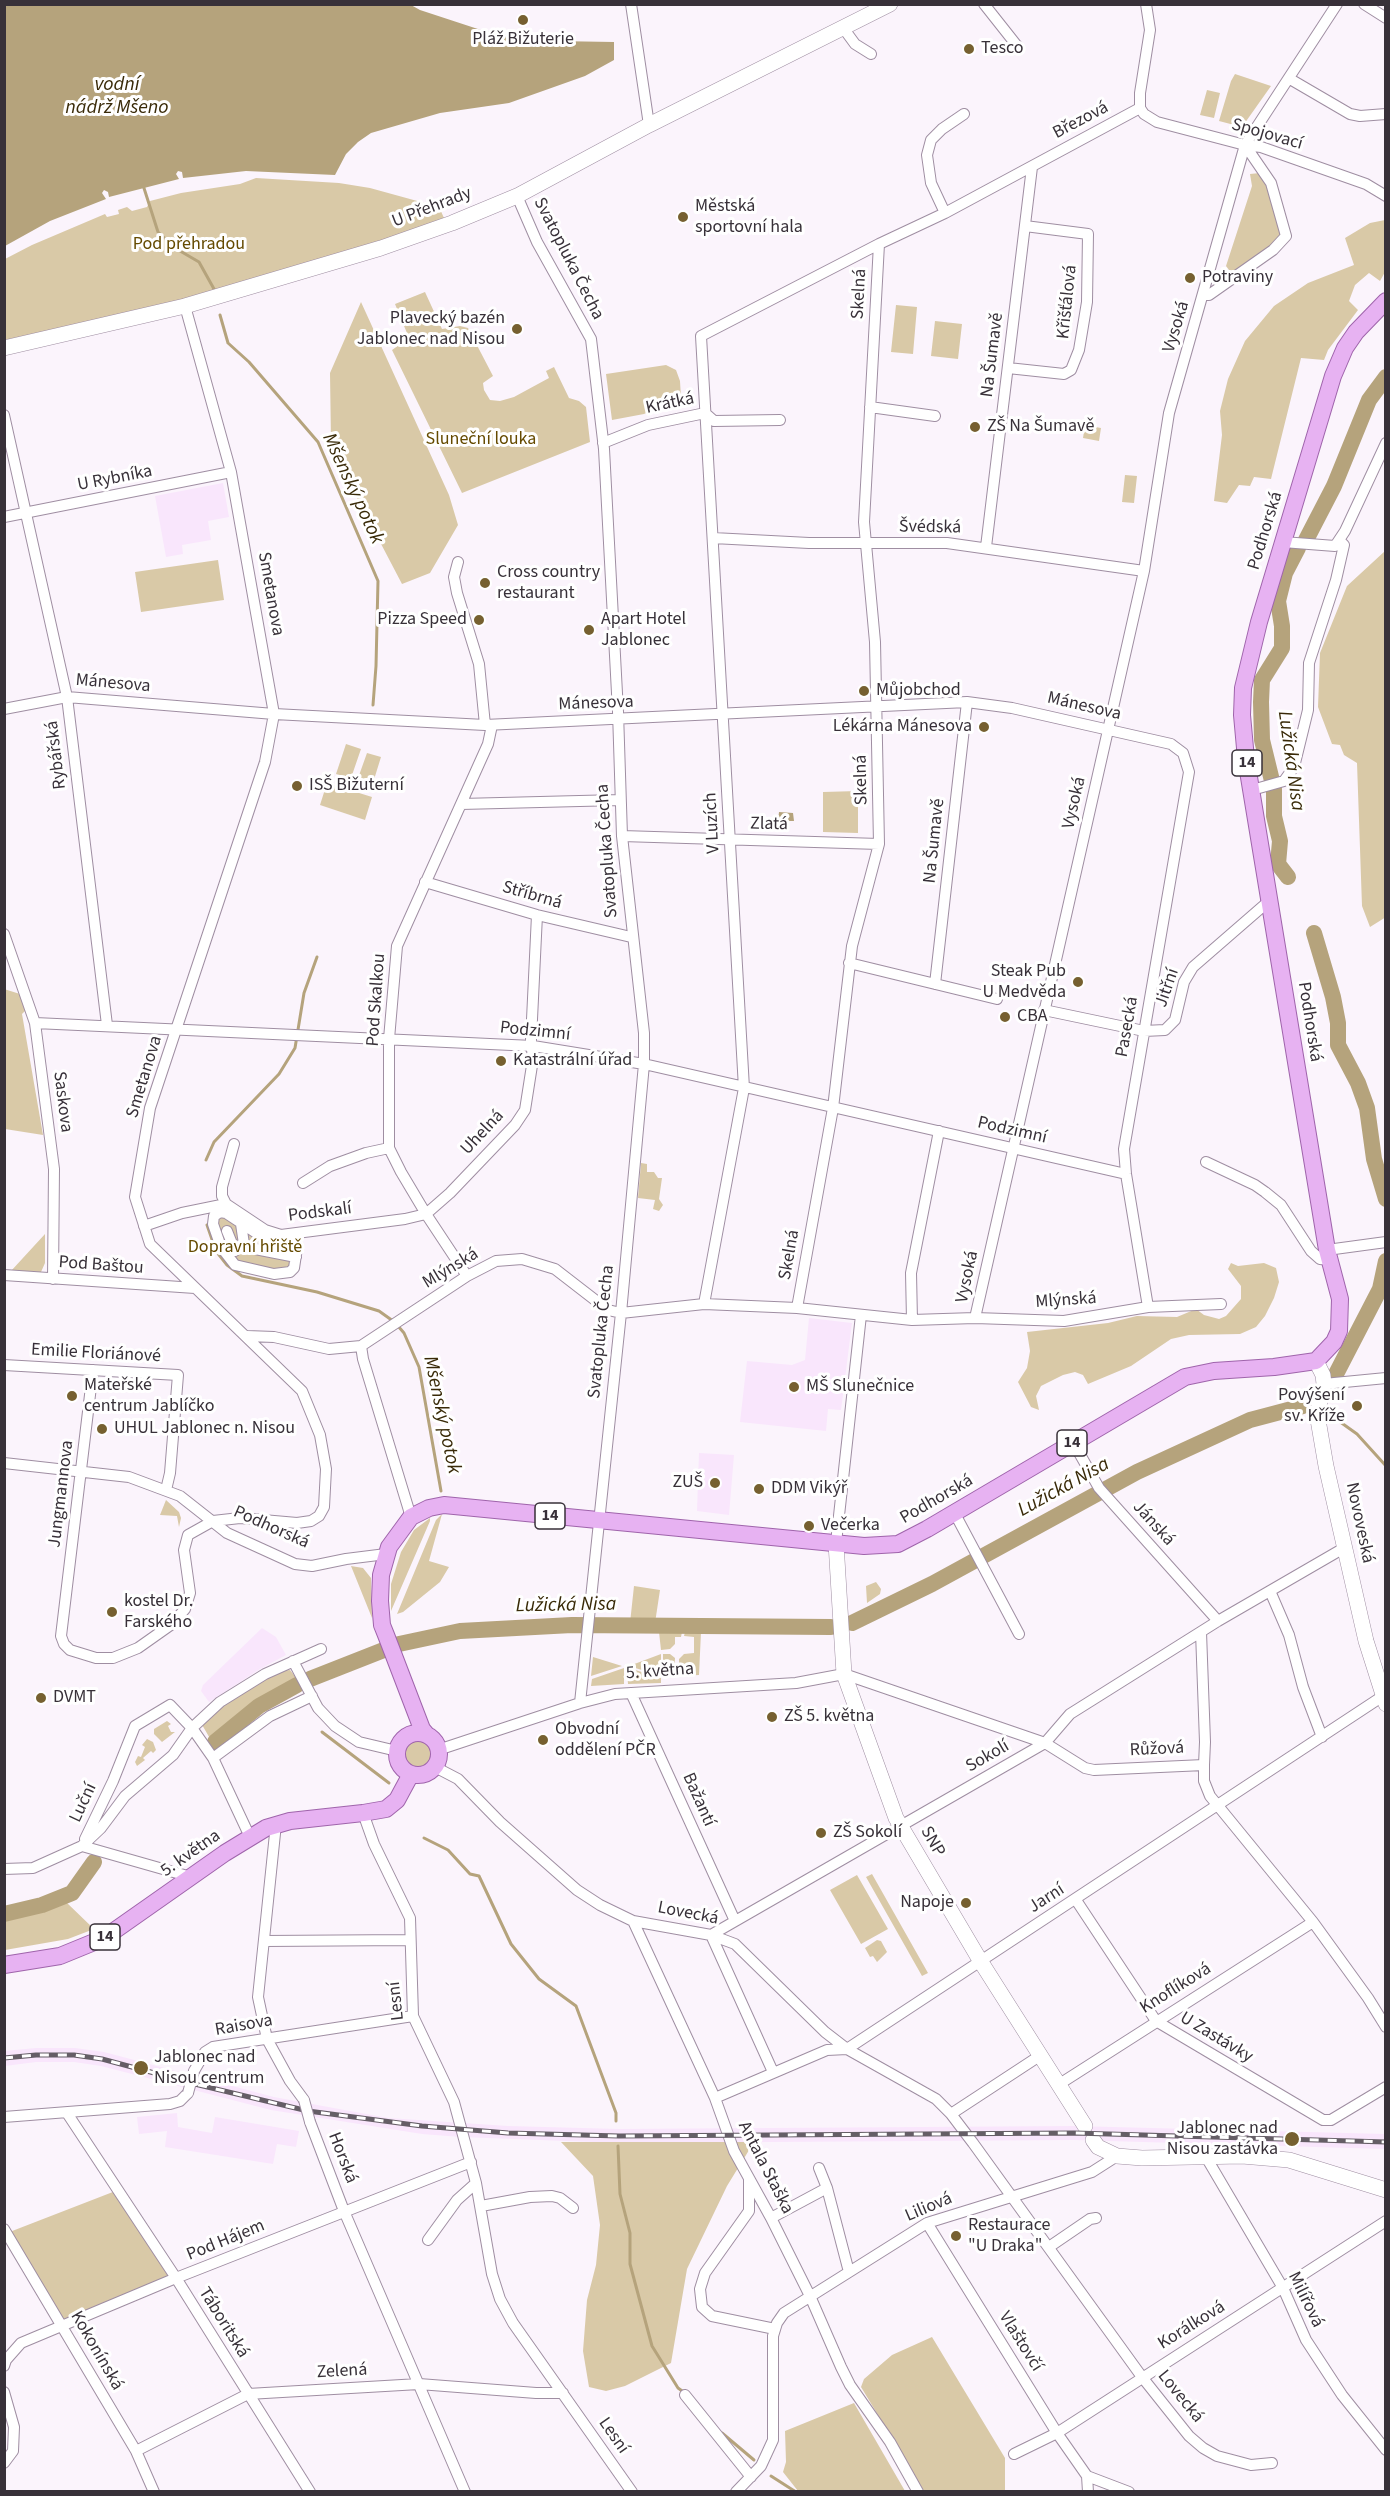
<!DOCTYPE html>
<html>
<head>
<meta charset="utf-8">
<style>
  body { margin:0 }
  #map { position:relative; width:1390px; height:2496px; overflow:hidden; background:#fbf4fc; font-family:"Source Sans 3",sans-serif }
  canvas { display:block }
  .frame { position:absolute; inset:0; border:6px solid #383139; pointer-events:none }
</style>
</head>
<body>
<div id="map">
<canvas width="1390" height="2496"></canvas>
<div class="frame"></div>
</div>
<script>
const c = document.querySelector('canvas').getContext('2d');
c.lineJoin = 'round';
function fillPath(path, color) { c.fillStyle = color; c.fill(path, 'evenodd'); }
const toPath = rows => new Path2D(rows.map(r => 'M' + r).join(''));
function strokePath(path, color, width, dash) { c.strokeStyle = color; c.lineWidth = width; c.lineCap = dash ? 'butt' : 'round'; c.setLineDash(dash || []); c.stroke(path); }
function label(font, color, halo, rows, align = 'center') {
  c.font = font + ' "Source Sans 3",sans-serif'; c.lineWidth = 6; c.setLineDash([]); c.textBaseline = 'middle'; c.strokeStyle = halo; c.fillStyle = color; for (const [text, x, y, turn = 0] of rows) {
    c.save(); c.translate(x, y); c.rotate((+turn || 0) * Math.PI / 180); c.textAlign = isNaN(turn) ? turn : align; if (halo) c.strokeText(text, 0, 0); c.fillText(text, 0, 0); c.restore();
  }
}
fillPath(toPath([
  [223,483,229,517,208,521,211,540,182,545,183,554,166,557,155,496],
  [809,1318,852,1323,841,1410,828,1409,826,1431,740,1422,747,1361,792,1365,805,1360],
  [699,1453,734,1455,729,1515,697,1511],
  [262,1628,276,1637,286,1655,260,1669,209,1702,201,1691,203,1685],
  [36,2048,75,2048,104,2052,274,2097,388,2118,508,2126,619,2129,1074,2126,1385,2134,1385,2149,1074,2140,619,2143,461,2137,422,2134,271,2110,101,2066,74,2062,36,2062,5,2066,4,2051],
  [177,2113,178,2127,212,2133,215,2117,299,2131,296,2147,277,2144,273,2164,165,2147,167,2131,139,2134,137,2117]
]), '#f9e6fc');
fillPath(toPath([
  [1235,74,1271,86,1242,127,1219,121,1231,81],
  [1207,90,1220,93,1214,118,1200,115],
  [1260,173,1266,184,1281,234,1271,246,1232,274,1226,266,1252,186,1250,174],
  [256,178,339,183,370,188,439,207,444,218,388,239,169,304,5,340,5,259,32,245,105,214,107,217,119,214,118,210,127,207,132,211,147,207,150,201,181,193,240,184],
  [1385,220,1385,272,1380,281,1369,273,1355,285,1349,301,1358,310,1328,350,1324,360,1301,358,1271,479,1254,477,1250,486,1239,485,1227,503,1214,501,1222,435,1220,411,1228,379,1245,341,1274,306,1308,283,1354,265,1345,238,1370,223],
  [425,292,442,329,460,326,468,328,493,376,483,383,484,390,490,400,500,401,514,397,549,378,546,371,554,367,569,398,579,401,586,407,590,442,462,493,392,350,409,338,395,304],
  [361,302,449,495,458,525,430,573,402,584,357,498,331,442,330,373],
  [896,305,917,307,913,354,891,352],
  [935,321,962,324,958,359,931,356],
  [666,365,676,370,680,381,681,398,644,414,612,420,606,374],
  [1085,425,1101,428,1099,441,1083,438],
  [1125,475,1137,476,1134,503,1122,502],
  [1385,551,1386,917,1370,927,1362,906,1357,763,1344,755,1340,745,1332,744,1318,707,1320,653,1347,586],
  [218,560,224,600,141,612,135,572],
  [346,744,361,749,351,778,336,774],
  [367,753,381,757,372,786,357,781],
  [327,783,372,797,365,820,320,805],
  [858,791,858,833,823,832,823,792],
  [4,989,20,994,26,1010,22,1014,43,1135,5,1129],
  [641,1163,647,1164,647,1172,654,1172,658,1178,662,1178,659,1199,663,1205,659,1211,653,1209,655,1200,638,1198],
  [222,1208,255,1229,300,1237,300,1250,295,1272,249,1273,218,1247,208,1217],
  [45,1234,45,1263,41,1272,11,1271],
  [1231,1263,1238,1266,1264,1263,1276,1268,1279,1282,1274,1298,1265,1316,1256,1327,1240,1334,1189,1335,1171,1339,1131,1366,1088,1384,1083,1375,1075,1372,1063,1375,1041,1386,1036,1396,1039,1410,1031,1407,1018,1382,1027,1368,1030,1351,1027,1332,1108,1323,1137,1316,1177,1317,1196,1309,1204,1315,1219,1319,1226,1316,1241,1299,1241,1286,1228,1269],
  [166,1500,179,1512,181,1518,179,1527,177,1516,160,1515],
  [442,1514,429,1561,449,1567,440,1582,403,1612,397,1614,436,1520],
  [430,1518,430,1521,391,1611,391,1584,401,1552,414,1530],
  [351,1566,363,1568,371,1578,372,1618],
  [876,1582,881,1589,880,1594,867,1603,866,1586],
  [634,1586,660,1590,655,1623,630,1623],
  [659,1632,682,1632,681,1637,675,1637,675,1644,670,1649,661,1650],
  [685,1632,701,1632,699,1675,679,1676,679,1659,684,1654,694,1653,694,1637,684,1636],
  [661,1654,661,1676,629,1666],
  [663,1654,670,1654,675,1658,674,1676,663,1676],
  [593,1657,622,1666,591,1676],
  [624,1668,624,1684,591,1686,592,1679],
  [629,1668,661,1678,661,1683,628,1684,627,1669],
  [290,1670,298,1680,260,1702,212,1742,201,1723,243,1692,280,1671],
  [167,1721,171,1724,168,1726,171,1732,175,1732,162,1742,154,1734,154,1729],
  '402 1754a15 15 0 1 1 30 0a15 15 0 1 1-30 0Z',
  [147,1739,153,1742,156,1750,153,1753,151,1751,143,1758,145,1760,137,1766,135,1762,138,1756,141,1757,145,1747,142,1745],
  [872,1874,928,1973,922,1976,866,1877],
  [857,1875,888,1929,861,1944,830,1890],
  [66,1902,94,1929,68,1939,5,1950,5,1920],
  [877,1940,881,1941,887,1952,877,1962,873,1956,870,1957,865,1948],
  [561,2142,754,2142,727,2186,687,2269,671,2363,625,2386,606,2391,589,2387,583,2351,587,2300,596,2265,600,2225,593,2176],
  [118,2190,176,2278,63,2326,7,2233],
  [932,2337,1005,2458,1005,2491,924,2491,861,2387,864,2379,892,2355],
  [854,2403,905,2491,798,2491,783,2472,786,2462,785,2431]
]), '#d9c9a7');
fillPath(toPath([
  [5,4,411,5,420,10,484,31,554,41,614,42,614,60,585,76,509,103,440,113,371,133,358,142,346,154,335,175,246,171,183,178,182,172,178,171,176,174,179,179,109,197,108,192,104,190,102,193,106,199,50,221,5,246],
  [779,812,793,813,794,821,778,821]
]), '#b5a37c');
strokePath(toPath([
  [143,185,158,232,175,248,199,262,214,289],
  [220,315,228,343,249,362,318,442,378,581,376,666,373,705],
  [206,1160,214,1142,279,1074,295,1048,304,993,317,957],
  [207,1225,216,1251,227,1265,242,1276,317,1292,379,1311,393,1321],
  [398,1326,404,1333,419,1367,441,1491],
  [1329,1414,1357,1434,1386,1466],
  [322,1732,389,1783],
  [424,1838,448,1850,470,1874,479,1876,511,1944,539,1979,576,2006,616,2113,616,2121],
  [618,2146,620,2194,630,2233,630,2264,652,2346,678,2388,685,2393],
  [722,2433,754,2460],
  [771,2476,796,2492]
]), '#b5a37c', 3);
strokePath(toPath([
  [1306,540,1334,486,1369,400,1386,377],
  [1288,877,1278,864,1280,841,1274,816,1274,789,1262,740,1261,702,1262,680,1282,648,1282,626,1278,601,1285,573,1298,548],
  [1314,933,1333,997,1338,1023,1338,1045,1358,1083,1367,1108,1374,1159,1386,1199],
  [1336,1374,1380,1289,1386,1261],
  [852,1623,932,1584,1137,1472,1250,1420,1303,1406],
  [310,1679,399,1644,460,1631,572,1625,831,1627],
  [215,1742,259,1706,297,1685],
  [4,1914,42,1905,72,1893,94,1862]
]), '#b5a37c', 16);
const street = toPath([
  [631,4,649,125],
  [984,4,1018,47],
  [1364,4,1386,18],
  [844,29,855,44,871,54],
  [1290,79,1350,114,1360,116,1386,114],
  [1140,108,1144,114,1157,122,1245,145,1261,147,1366,184,1386,196],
  [1140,108,1140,93,1150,30,1146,4],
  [517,196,537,242,591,339,604,449,618,712,622,836,644,1033,644,1064,621,1313,580,1703],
  [945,213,931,183,927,155,931,140,942,129,964,114],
  [1204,295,1209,295,1273,250,1286,236,1271,183,1245,145],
  [1008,368,1064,374,1071,370,1079,350,1087,302,1088,234,1025,226],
  [870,407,935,416],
  [4,415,67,697,107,1025],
  [603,443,648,425,705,413,714,421,780,420],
  [4,517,231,472],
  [713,538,809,543,947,543,1144,571],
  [1283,542,1335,546,1345,531,1386,443],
  [986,547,1032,167],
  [458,562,454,577,457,593,479,664,485,725],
  [4,709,67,697,274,714,485,725,967,702,1012,708,1171,744,1183,753,1189,772,1124,1149,1126,1174,1148,1307],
  [1252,790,1284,781,1294,767,1308,710,1309,663,1336,580,1344,545,1339,540],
  [461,804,619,800],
  [622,836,879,844],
  [425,882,537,915,631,937],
  [4,934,35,1023,54,1169,53,1279],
  [849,963,997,999],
  [935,984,967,702],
  [1044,1010,1144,1031,1165,1030,1175,1020,1184,982,1193,967,1269,901],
  [35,1023,533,1046,644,1064,1126,1174],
  [1206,1162,1255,1185,1265,1192,1281,1205,1311,1251,1320,1259,1330,1260],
  [303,1183,330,1166,366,1153,389,1148],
  [226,1204,222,1196,222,1187,234,1144],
  [220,1212,226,1213,264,1238,278,1241,295,1242,297,1248,294,1268,290,1272,274,1274,235,1265,221,1247,213,1224,214,1216,220,1212],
  [241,1224,244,1244,250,1248,296,1257],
  [144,1226,182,1213,226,1204,265,1230,281,1235,405,1219,426,1214,450,1193,515,1125,525,1110,533,1059,531,1040,537,915],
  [227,1231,235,1251],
  [1327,1250,1386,1242],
  [4,1275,195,1288],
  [467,1276,426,1214,401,1172,389,1148,389,1039,397,946,488,744,492,725],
  [704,1304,744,1088,701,336,879,244,945,213,1140,108],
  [797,1308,833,1108,852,946,879,844,875,642,864,522,879,244],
  [975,1318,1144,571,1169,413,1245,145,1337,4],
  [912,1320,911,1273,939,1131],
  [247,1336,274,1337,329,1349,361,1346],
  [4,1365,178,1375,170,1473,166,1490],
  [93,1370,61,1636,64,1644,70,1650,96,1658,113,1658,138,1648,172,1624,185,1609,190,1593,184,1550,188,1535,213,1521,240,1518,297,1523,311,1521,319,1516,324,1507,326,1469,320,1435,302,1391,150,1244,135,1197,150,1108,265,762,274,714,231,472,185,306],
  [1324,1384,1386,1378],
  [1073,1442,1099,1488,1218,1621],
  [4,1463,129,1477,180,1496,227,1533,295,1564,312,1566,346,1559,386,1554],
  [954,1512,1019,1634],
  [411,1517,363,1359,361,1346,467,1276,496,1261,522,1259,555,1269,608,1310,621,1313,704,1304,797,1308,912,1320,975,1318,1064,1321,1148,1307,1221,1304],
  [836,1543,861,1315],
  [1270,1591,1289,1635,1303,1687,1322,1737],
  [1201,1632,1205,1742,1204,1765],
  [293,1661,318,1708,335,1726,359,1742,397,1751],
  [631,1693,735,1921],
  [438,1750,580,1703,615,1694,796,1683,844,1674,1045,1743,1085,1768,1094,1770,1204,1765,1204,1781,1210,1796,1313,1922,1368,1998,1386,2027],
  [213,1758,270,1716,312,1696],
  [435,1767,458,1779,500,1822,577,1890,600,1905,633,1921,711,1935,735,1944,825,2032,847,2049,936,2099,951,2114,973,2143,1142,2377,1189,2436,1203,2448,1217,2456,1251,2465,1272,2463],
  [363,1813,374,1844,410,1918,413,2016,454,2102,476,2183,492,2274,500,2299,513,2323,632,2492],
  [276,1824,258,1997,267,2039,290,2081,304,2100],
  [85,1839,113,1781,135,1726,170,1705,192,1728,213,1758,250,1837],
  [82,1846,191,1877],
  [4,1869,33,1868,82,1846,101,1828,125,1796,173,1755,192,1728,220,1702,265,1674,321,1649],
  [1076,1900,1156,2021,1323,2120,1331,2120,1386,2087],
  [633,1921,715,2098,734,2151,771,2218,810,2296,841,2367,850,2385,890,2442,918,2492],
  [711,1935,1045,1743,1070,1714,1218,1621,1344,1548],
  [711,1935,773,2072],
  [264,1941,410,1940],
  [194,2071,205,2052,213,2047,413,2016],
  [1058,2085,1313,1922],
  [715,2098,827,2050,847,2049,1383,1696],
  [67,2113,176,2278,310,2492],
  [951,2114,1041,2055],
  [4,2117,170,2104,180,2101,188,2093],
  [310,2122,344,2211,465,2492],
  [1206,2157,1283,2288,1306,2340,1342,2395,1386,2450],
  [819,2168,827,2188],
  [749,2178,749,2211,705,2273,700,2289,702,2307,712,2316,775,2329],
  [481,2206,530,2197,552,2196,560,2198,573,2208],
  [771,2218,827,2188,849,2272],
  [927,2223,1057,2433,1087,2476,1088,2492],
  [4,2229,136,2451,154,2492],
  [428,2240,457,2200,476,2183],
  [1049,2247,1090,2219,1096,2218],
  [4,2366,6,2360,21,2343,176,2278,471,2162],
  [4,2392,14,2427,13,2451,4,2463],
  [685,2395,751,2477],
  [136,2451,248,2394,419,2384,536,2393,563,2393],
  [1014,2454,1057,2433,1386,2221],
  [1087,2476,1129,2492],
  [736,2492,761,2466,773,2440,773,2336,777,2323,784,2313,927,2223,1092,2172,1117,2156]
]);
const secondary = toPath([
  [4,348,185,306,381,248,452,223,517,196,649,125,890,4],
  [1316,1361,1323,1375,1324,1384,1317,1414,1326,1466,1366,1641,1386,1704],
  [836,1543,844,1674,896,1818,981,1962,1085,2126],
  [1093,2140,1098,2147,1117,2156,1142,2158,1242,2156,1289,2160,1386,2190]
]);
const primary = toPath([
  '397 1754a21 21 0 1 1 42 0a21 21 0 1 1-42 0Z',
  [427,1735,422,1729,386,1635,382,1625,380,1601,381,1575,389,1547,411,1517,429,1508,444,1505,864,1546,898,1544,927,1529,1185,1377,1214,1371,1274,1367,1316,1361,1334,1342,1339,1331,1340,1299,1327,1250,1246,759,1242,715,1243,688,1259,622,1333,376,1345,348,1356,332,1386,301],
  [4,1965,60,1956,104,1938,225,1853,266,1828,290,1821,363,1813,386,1809,397,1800,411,1774]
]);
strokePath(street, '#9f8ea2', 12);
strokePath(secondary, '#9f8ea2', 16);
strokePath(primary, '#9f64ab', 18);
strokePath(street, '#fff', 10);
strokePath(secondary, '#fff', 15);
strokePath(primary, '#e7b2f2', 16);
const rail = toPath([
  [4,2058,36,2055,74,2055,102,2059,199,2085,308,2111,422,2126,508,2133,619,2136,1074,2133,1386,2142]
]);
strokePath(rail, '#655e66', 5);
strokePath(rail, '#fff', 3, [9]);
const streetBridge = toPath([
  [188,2093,194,2071],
  [304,2100,310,2122]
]);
strokePath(streetBridge, '#9f8ea2', 12, []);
strokePath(streetBridge, '#fff', 10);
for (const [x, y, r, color] of [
  [523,20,6,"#766030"],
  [969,49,6,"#766030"],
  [683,217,6,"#766030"],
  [1190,278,6,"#766030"],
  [517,329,6,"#766030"],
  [975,427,6,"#766030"],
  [485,583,6,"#766030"],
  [479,620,6,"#766030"],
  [589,630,6,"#766030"],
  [864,691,6,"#766030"],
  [984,727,6,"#766030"],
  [297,786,6,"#766030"],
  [1078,982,6,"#766030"],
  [1005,1017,6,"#766030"],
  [501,1061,6,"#766030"],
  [794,1387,6,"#766030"],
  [72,1396,6,"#766030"],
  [1357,1406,6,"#766030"],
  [102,1429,6,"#766030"],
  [715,1483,6,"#766030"],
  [759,1489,6,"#766030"],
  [809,1526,6,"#766030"],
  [112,1612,6,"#766030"],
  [41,1698,6,"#766030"],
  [772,1717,6,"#766030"],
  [543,1740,6,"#766030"],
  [821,1833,6,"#766030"],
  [966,1903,6,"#766030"],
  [141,2068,8,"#766030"],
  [1292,2139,8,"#766030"],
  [956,2236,6,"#766030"]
]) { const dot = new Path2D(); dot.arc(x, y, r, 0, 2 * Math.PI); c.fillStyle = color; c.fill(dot); strokePath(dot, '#fff', 2); }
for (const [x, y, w] of [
  [1247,763,30],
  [1072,1443,30],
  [550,1516,30],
  [105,1937,30]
]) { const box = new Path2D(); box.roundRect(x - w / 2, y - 13, w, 26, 4.5); c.fillStyle = '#fff'; c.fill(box); strokePath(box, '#383139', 1.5); }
label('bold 16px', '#383139', null, [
  ["14",1247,763],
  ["14",1072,1443],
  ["14",550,1516],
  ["14",105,1937]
]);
label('18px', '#383139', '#fff', [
  ["Pláž Bižuterie",523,40,"center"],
  ["Tesco",981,49],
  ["Městská",695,207],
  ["sportovní hala",695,228],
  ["Potraviny",1202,278],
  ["Plavecký bazén",505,319,"right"],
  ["Jablonec nad Nisou",505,340,"right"],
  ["ZŠ Na Šumavě",987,427],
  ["Cross country",497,573],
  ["restaurant",497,594],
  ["Pizza Speed",467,620,"right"],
  ["Apart Hotel",601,620],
  ["Jablonec",601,641],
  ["Můjobchod",876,691],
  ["Lékárna Mánesova",972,727,"right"],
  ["ISŠ Bižuterní",309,786],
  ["Steak Pub",1066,972,"right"],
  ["U Medvěda",1066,993,"right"],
  ["CBA",1017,1017],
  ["Katastrální úřad",513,1061],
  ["Mateřské",84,1386],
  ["centrum Jablíčko",84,1407],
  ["MŠ Slunečnice",806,1387],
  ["Povýšení",1345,1396,"right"],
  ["sv. Kříže",1345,1417,"right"],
  ["UHUL Jablonec n. Nisou",114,1429],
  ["ZUŠ",703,1483,"right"],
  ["DDM Vikýř",771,1489],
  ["Večerka",821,1526],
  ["kostel Dr.",124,1602],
  ["Farského",124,1623],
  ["DVMT",53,1698],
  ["ZŠ 5. května",784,1717],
  ["Obvodní",555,1730],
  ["oddělení PČR",555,1751],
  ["ZŠ Sokolí",833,1833],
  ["Napoje",954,1903,"right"],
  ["Jablonec nad",154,2058],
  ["Nisou centrum",154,2079],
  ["Jablonec nad",1278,2129,"right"],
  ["Nisou zastávka",1278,2150,"right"],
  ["Restaurace",968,2226],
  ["\"U Draka\"",968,2247]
], 'left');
label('18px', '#383139', '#fff', [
  ["Březová",1081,121,-28],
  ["Spojovací",1267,135,16],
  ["U Přehrady",432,208,-21],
  ["Svatopluka Čecha",568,259,63],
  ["Skelná",860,294,-87],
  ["Křišťálová",1068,302,-84],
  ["Vysoká",1177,327,-73],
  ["Na Šumavě",993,355,-83],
  ["Krátká",670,404,-12],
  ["U Rybníka",115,479,-11],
  ["Švédská",930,528,1],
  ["Podhorská",1266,531,-73],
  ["Smetanova",270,594,80],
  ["Mánesova",113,684,5],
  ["Mánesova",596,704,-2],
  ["Mánesova",1084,707,13],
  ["Rybářská",57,755,-97],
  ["Skelná",862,780,-91],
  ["Vysoká",1075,803,-77],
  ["V Luzích",713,823,-93],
  ["Zlatá",769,825,1],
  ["Na Šumavě",935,841,-84],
  ["Svatopluka Čecha",608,851,-94],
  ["Stříbrná",532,896,16],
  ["Jitřní",1168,988,-71],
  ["Pod Skalkou",377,1000,-86],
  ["Podhorská",1309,1022,81],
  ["Pasecká",1128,1027,-80],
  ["Podzimní",535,1032,6],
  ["Smetanova",145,1077,-73],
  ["Saskova",62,1102,83],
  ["Podzimní",1012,1131,13],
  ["Uhelná",483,1133,-47],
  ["Podskalí",320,1213,-7],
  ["Skelná",790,1255,-80],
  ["Pod Baštou",101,1266,4],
  ["Mlýnská",451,1269,-31],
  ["Vysoká",968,1277,-78],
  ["Mlýnská",1066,1301,-4],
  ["Svatopluka Čecha",602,1332,-84],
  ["Emilie Floriánové",96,1354,3],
  ["Jungmannova",62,1494,-83],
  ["Podhorská",937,1500,-30],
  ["Novoveská",1359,1523,78],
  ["Jánská",1153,1524,48],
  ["Podhorská",271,1528,24],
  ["5. května",660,1672,-4],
  ["Růžová",1157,1750,-3],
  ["Sokolí",988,1757,-30],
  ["Bažantí",698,1800,66],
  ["Luční",84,1803,-65],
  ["SNP",932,1842,60],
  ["5. května",191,1854,-35],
  ["Jarní",1047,1899,-33],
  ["Lovecká",688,1914,11],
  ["Knoflíková",1176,1989,-32],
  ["Lesní",397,2001,-96],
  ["Raisova",244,2026,-10],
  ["U Zastávky",1216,2038,31],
  ["Horská",342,2158,69],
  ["Antala Staška",765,2168,63],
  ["Liliová",929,2208,-23],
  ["Pod Hájem",226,2241,-22],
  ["Milířová",1305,2300,64],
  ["Táboritská",223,2323,58],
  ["Korálková",1192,2326,-32],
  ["Vlaštovčí",1020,2342,58],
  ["Kokonínská",96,2351,60],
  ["Zelená",342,2372,-3],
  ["Lovecká",1180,2397,51],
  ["Lesní",613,2436,55]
]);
label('18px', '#654a00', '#fff', [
  ["Pod přehradou",189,245],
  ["Sluneční louka",481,440],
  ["Dopravní hřiště",245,1248]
]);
label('italic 20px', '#392a08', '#fff', [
  ["vodní",117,86],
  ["nádrž Mšeno",117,109],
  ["Mšenský potok",352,489,65],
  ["Lužická Nisa",1290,761,82],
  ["Mšenský potok",441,1415,78],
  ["Lužická Nisa",1064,1488,-29],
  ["Lužická Nisa",566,1606,-1]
]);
</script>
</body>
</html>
